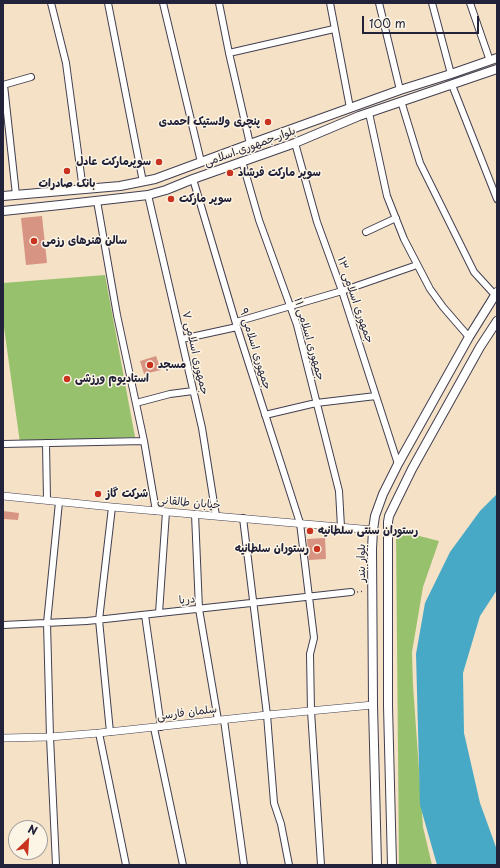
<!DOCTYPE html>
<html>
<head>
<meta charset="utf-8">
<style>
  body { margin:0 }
  #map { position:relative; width:500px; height:868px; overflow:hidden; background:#f5e1c6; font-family:"Playpen Sans",sans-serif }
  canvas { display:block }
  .frame { position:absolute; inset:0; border:4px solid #22223b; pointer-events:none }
  .north { position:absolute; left:8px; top:820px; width:40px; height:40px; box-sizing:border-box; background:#fcf5e5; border:1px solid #a5a1a1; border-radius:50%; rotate:25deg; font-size:11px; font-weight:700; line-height:16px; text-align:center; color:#22223b }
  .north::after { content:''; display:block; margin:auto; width:14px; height:18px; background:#c8321e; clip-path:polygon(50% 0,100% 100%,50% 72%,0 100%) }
  .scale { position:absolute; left:362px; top:16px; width:117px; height:18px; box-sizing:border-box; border:2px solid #22223b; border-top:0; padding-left:5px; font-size:12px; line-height:14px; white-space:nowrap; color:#22223b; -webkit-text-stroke:3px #fcf5e5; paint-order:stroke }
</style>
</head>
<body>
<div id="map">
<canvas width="500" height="868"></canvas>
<div class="frame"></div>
<div class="north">N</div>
<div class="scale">100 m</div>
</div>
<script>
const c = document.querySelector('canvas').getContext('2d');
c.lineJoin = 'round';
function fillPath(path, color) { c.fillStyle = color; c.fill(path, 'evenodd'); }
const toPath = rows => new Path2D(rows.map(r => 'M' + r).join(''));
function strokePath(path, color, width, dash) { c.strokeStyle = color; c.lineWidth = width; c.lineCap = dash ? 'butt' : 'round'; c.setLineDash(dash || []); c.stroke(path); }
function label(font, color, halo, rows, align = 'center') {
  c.font = font + ' "Playpen Sans","Playpen Sans Arabic",sans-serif'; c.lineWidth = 3; c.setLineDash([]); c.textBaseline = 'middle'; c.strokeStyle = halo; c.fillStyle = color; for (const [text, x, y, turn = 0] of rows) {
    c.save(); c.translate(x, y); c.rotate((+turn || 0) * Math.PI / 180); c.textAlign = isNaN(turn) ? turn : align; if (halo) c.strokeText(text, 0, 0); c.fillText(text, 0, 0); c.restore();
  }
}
fillPath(toPath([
  [105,275,135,437,20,443,3,320,3,283],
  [396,530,439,541,423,587,412,652,413,685,423,827,432,865,399,865]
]), '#98c16e');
fillPath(toPath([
  [497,494,497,590,480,616,463,673,464,733,480,803,497,850,497,865,437,865,420,805,416,654,425,603,450,552,480,511]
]), '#47a9c6');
fillPath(toPath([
  [42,216,47,263,26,265,21,218],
  [156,356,161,370,144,374,140,361],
  [3,511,19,513,18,520,3,519],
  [325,538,326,559,309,560,307,539]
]), '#d89483');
const minor = toPath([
  [51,3,66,63,83,190],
  [108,3,143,182],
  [163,3,201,162],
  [219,3,229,53,250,144],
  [330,3,350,108],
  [379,3,400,90],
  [432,3,451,74],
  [470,3,490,61],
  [229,53,334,29],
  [3,85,31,77],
  [4,85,16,195],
  [452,85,497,199],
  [401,101,420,163,474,272,495,295],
  [369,113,387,196,404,239,430,289,443,307,469,337],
  [295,143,317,222,342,291,398,464],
  [242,161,259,220,297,325,339,491,341,527],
  [193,179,237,327,300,523,314,638,310,654,311,711,321,865],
  [148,195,202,428,216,516],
  [97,201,117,315,144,441,156,511],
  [366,232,396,218],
  [236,322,342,291,417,265],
  [182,339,237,327],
  [136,403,170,394,193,391],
  [265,415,316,403,376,396],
  [46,443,47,500],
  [3,444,144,441],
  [195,514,199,609,218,720],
  [243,518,267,715,274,803,281,824,289,865],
  [159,613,166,512],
  [145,615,161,727],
  [3,625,87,621,351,592],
  [224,720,244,865],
  [154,728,183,865],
  [110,732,99,620,112,507],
  [99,733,126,865],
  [56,865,50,737,47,623,59,502]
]);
const tertiary = toPath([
  [3,496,112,507,373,530],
  [3,738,50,737,99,733,267,715,373,705]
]);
const secondary = toPath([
  [3,196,120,186,155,179,250,144,400,90,451,74,497,58],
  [3,211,60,205,148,195,166,190,193,179,295,143,359,116,497,69],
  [377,865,373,705,372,549,373,530,375,516,383,494,398,464,469,337,497,292],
  [392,865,388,706,388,522,389,516,412,469,480,347,497,321]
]);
strokePath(minor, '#423f50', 8);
strokePath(tertiary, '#423f50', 8);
strokePath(secondary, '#423f50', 10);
strokePath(toPath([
  [357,592,365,591]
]), '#423f50', 1.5, [1, 3]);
strokePath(minor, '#fff', 6);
strokePath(tertiary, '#fff', 7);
strokePath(secondary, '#fff', 8);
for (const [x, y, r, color] of [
  [268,122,4,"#c8321e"],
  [159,162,4,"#c8321e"],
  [67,171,4,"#c8321e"],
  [230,173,4,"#c8321e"],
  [171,199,4,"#c8321e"],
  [34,241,4,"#c8321e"],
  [150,365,4,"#c8321e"],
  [67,379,4,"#c8321e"],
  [98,494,4,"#c8321e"],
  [310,531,4,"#c8321e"],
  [317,549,4,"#c8321e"]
]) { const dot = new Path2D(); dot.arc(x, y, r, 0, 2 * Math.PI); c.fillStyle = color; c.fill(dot); strokePath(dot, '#fcf5e5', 1.5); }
label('bold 11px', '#22223b', '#fcf5e5', [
  ["پنچری ولاستیک احمدی",260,122,"right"],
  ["سوپرمارکت عادل",151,162,"right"],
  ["سوپر مارکت فرشاد",238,173],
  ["بانک صادرات",67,184,"center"],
  ["سوپر مارکت",179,199],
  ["سالن هنرهای رزمی",42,241],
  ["مسجد",158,365],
  ["استادیوم ورزشی",75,379],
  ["شرکت گاز",106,494],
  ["رستوران سنتی سلطانیه",318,531],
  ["رستوران سلطانیه",309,549,"right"]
], 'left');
label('11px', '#22223b', '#fcf5e5', [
  ["بلوار جمهوری اسلامی",250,147,-20],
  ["جمهوری اسلامی ۱۳",355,300,71],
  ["جمهوری اسلامی ۱۱",309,339,74],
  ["جمهوری اسلامی ۹",255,349,73],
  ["جمهوری اسلامی ۷",195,353,77],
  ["خیابان طالقانی",189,503,5],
  ["بلوار بندر",362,563,-90],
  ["دریا",187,600,-6],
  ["سلمان فارسی",187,713,-7]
]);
</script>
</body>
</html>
